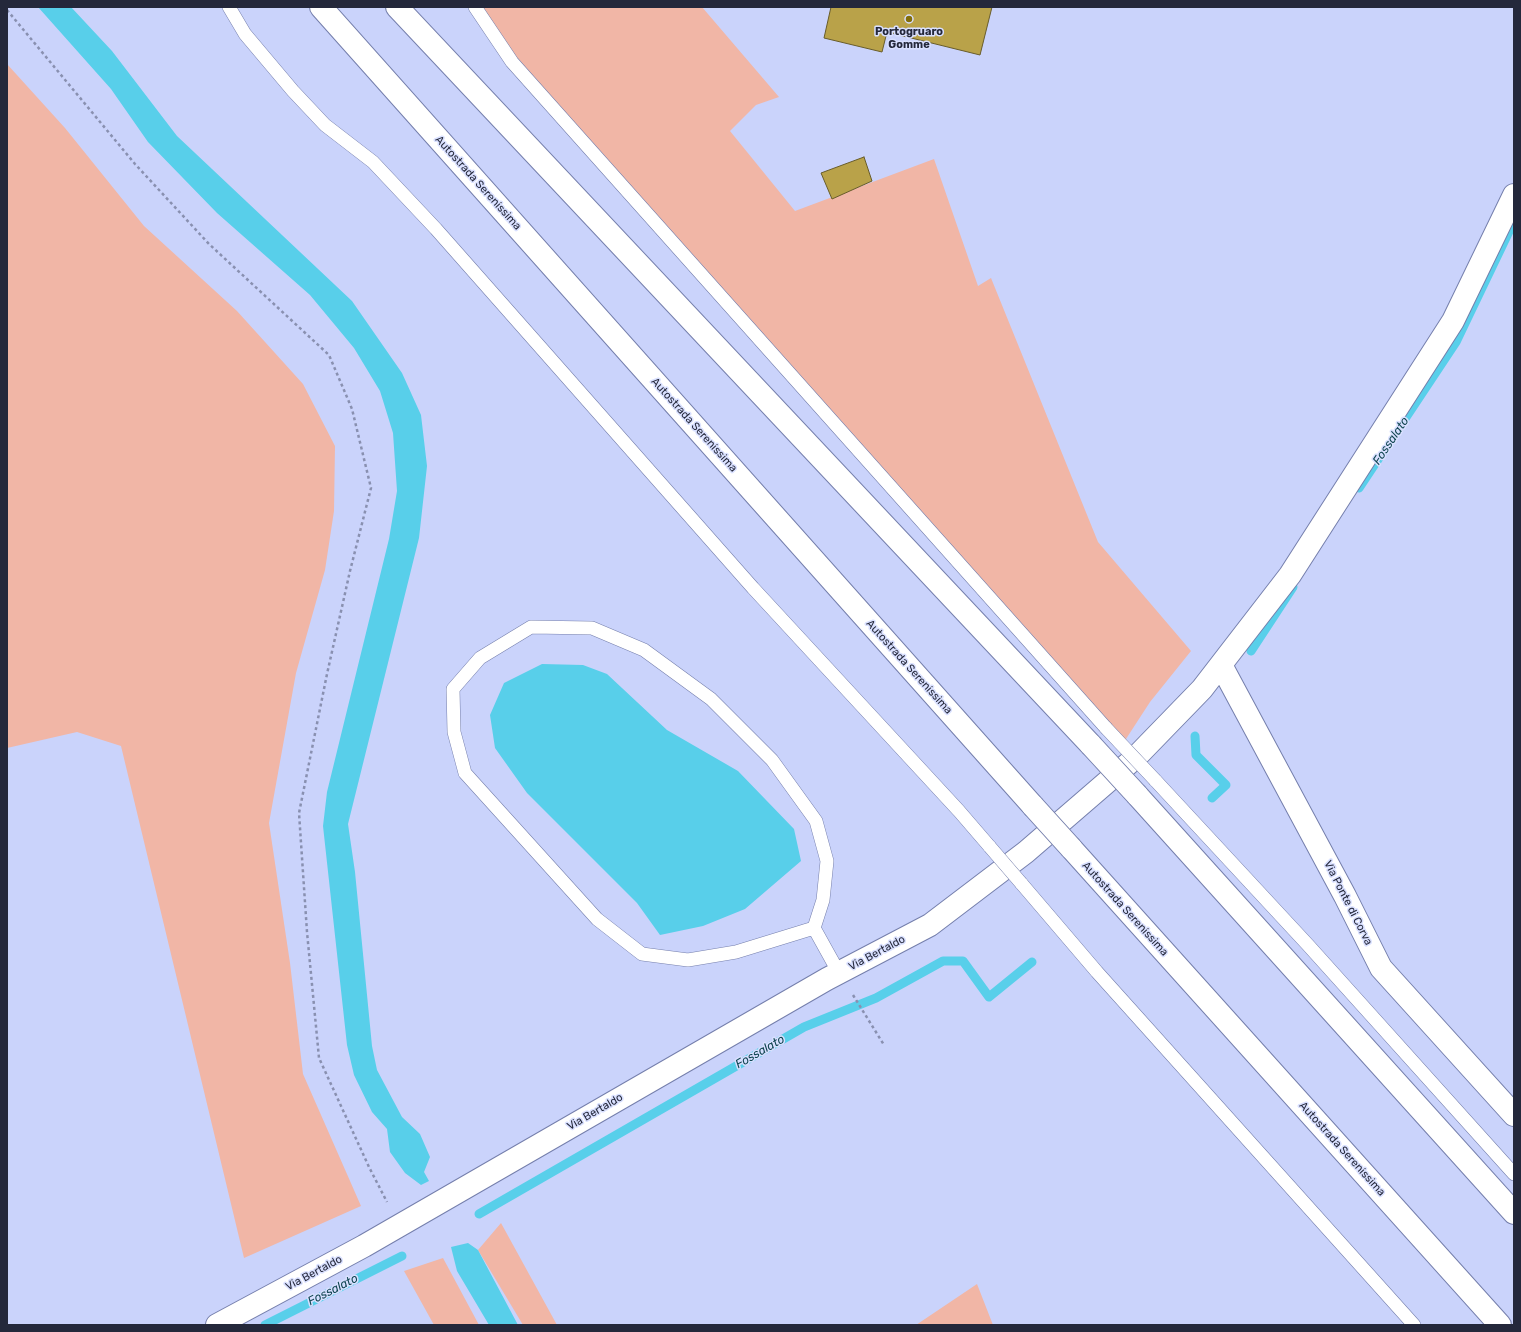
<!DOCTYPE html>
<html>
<head>
<meta charset="utf-8">
<style>
  body { margin:0 }
  #map { position:relative; width:1521px; height:1332px; overflow:hidden; background:#cad3fb; font-family:Rubik,sans-serif }
  canvas { display:block }
  .frame { position:absolute; inset:0; border:8px solid #24283b; pointer-events:none }
</style>
</head>
<body>
<div id="map">
<canvas width="1521" height="1332"></canvas>
<div class="frame"></div>
</div>
<script>
const c = document.querySelector('canvas').getContext('2d');
c.lineJoin = 'round';
function fillPath(path, color) { c.fillStyle = color; c.fill(path, 'evenodd'); }
const toPath = rows => new Path2D(rows.map(r => 'M' + r).join(''));
function strokePath(path, color, width, dash) { c.strokeStyle = color; c.lineWidth = width; c.lineCap = dash ? 'butt' : 'round'; c.setLineDash(dash || []); c.stroke(path); }
function label(font, color, halo, rows, align = 'center') {
  c.font = font + ' Rubik,sans-serif'; c.lineWidth = 3; c.setLineDash([]); c.textBaseline = 'middle'; c.strokeStyle = halo; c.fillStyle = color; for (const [text, x, y, turn = 0] of rows) {
    c.save(); c.translate(x, y); c.rotate((+turn || 0) * Math.PI / 180); c.textAlign = isNaN(turn) ? turn : align; if (halo) c.strokeText(text, 0, 0); c.fillText(text, 0, 0); c.restore();
  }
}
fillPath(toPath([
  [482,7,702,7,779,97,756,105,730,131,795,211,934,159,978,286,991,278,1098,542,1191,651,1150,702,1124,742,517,62],
  [7,64,65,128,144,226,237,311,303,384,335,446,334,511,325,570,296,673,269,823,290,963,303,1074,361,1206,244,1258,121,746,77,732,7,748],
  [501,1223,557,1325,523,1325,478,1250],
  [443,1258,479,1325,434,1325,404,1271],
  [977,1284,993,1325,915,1325,916,1325]
]), '#f1b6a6');
fillPath(toPath([
  [38,7,71,7,112,51,177,136,352,301,402,373,421,415,427,466,419,538,348,824,355,872,372,1046,377,1070,402,1117,420,1134,430,1157,424,1172,429,1181,421,1185,405,1173,390,1152,387,1129,372,1112,354,1075,347,1045,323,826,327,792,389,539,397,491,393,433,380,391,354,348,310,295,217,213,148,142,111,89],
  [542,664,583,665,607,674,667,730,738,771,794,829,801,861,745,909,703,926,660,935,637,903,527,793,495,748,490,715,504,683],
  [468,1243,478,1250,518,1325,489,1325,457,1271,451,1247]
]), '#58cfea');
strokePath(toPath([
  [1359,488,1456,342,1514,221],
  [1251,651,1293,587],
  [1195,736,1196,755,1226,785,1212,798],
  [479,1214,804,1027,876,998,943,961,963,961,989,997,1032,962],
  [265,1325,402,1256]
]), '#58cfea', 9);
const building = toPath([
  [831,7,992,7,980,55,887,32,882,52,824,38,831,7],
  [864,157,872,181,832,199,821,173,864,157]
]);
fillPath(building, '#b9a249');
strokePath(building, '#685c2a', 1);
const service = toPath([
  [229,7,245,34,293,91,325,125,373,162,436,229,753,588,959,811,990,847],
  [475,7,512,62,1106,728],
  [1155,780,1308,945,1514,1174],
  [1021,883,1097,972,1414,1325],
  [814,928,736,952,688,960,642,954,597,919,465,773,454,732,453,689,480,658,531,627,592,628,644,650,711,699,772,760,816,821,827,861,823,900,814,928,839,973]
]);
const minor = toPath([
  [1221,665,1345,896,1381,968,1514,1115],
  [217,1325,364,1246,827,979,930,925,1026,852,1136,757,1202,689,1290,575,1453,321,1514,195]
]);
const motorway = toPath([
  [321,7,1033,806],
  [397,7,1091,745],
  [1137,795,1514,1213],
  [1071,848,1500,1325]
]);
strokePath(service, '#757fac', 14);
strokePath(minor, '#757fac', 24);
strokePath(motorway, '#757fac', 24);
strokePath(toPath([
  [7,10,135,164,209,244,329,355,352,409,371,488,350,571,327,674,299,813,307,932,319,1058,369,1167,387,1202],
  [853,995,884,1045]
]), '#8990b0', 2.5, [3, 3]);
strokePath(service, '#fff', 13);
strokePath(minor, '#fff', 22);
strokePath(motorway, '#fff', 22);
const serviceBridge = toPath([
  [1106,728,1155,780],
  [990,847,1021,883]
]);
const motorwayBridge = toPath([
  [1091,745,1137,795],
  [1033,806,1071,848]
]);
strokePath(serviceBridge, '#757fac', 14, []);
strokePath(motorwayBridge, '#757fac', 24, []);
strokePath(serviceBridge, '#fff', 13);
strokePath(motorwayBridge, '#fff', 22);
for (const [x, y, r, color] of [
  [909,19,4,"#826d0a"]
]) { const dot = new Path2D(); dot.arc(x, y, r, 0, 2 * Math.PI); c.fillStyle = color; c.fill(dot); strokePath(dot, '#d9e0ff', 1.5); }
label('bold 11px', '#24283b', '#d9e0ff', [
  ["Portogruaro",909,32],
  ["Gomme",909,45]
]);
label('11px', '#24283b', '#d9e0ff', [
  ["Autostrada Serenissima",478,183,48],
  ["Autostrada Serenissima",694,425,48],
  ["Autostrada Serenissima",909,667,48],
  ["Via Ponte di Corva",1348,903,63],
  ["Autostrada Serenissima",1125,909,48],
  ["Via Bertaldo",877,953,-28],
  ["Via Bertaldo",595,1112,-30],
  ["Autostrada Serenissima",1342,1149,48],
  ["Via Bertaldo",314,1273,-28]
]);
label('italic 12px', '#0f4450', '#d9e0ff', [
  ["Fossalato",1391,441,-56],
  ["Fossalato",760,1052,-30],
  ["Fossalato",333,1290,-27]
]);
</script>
</body>
</html>
